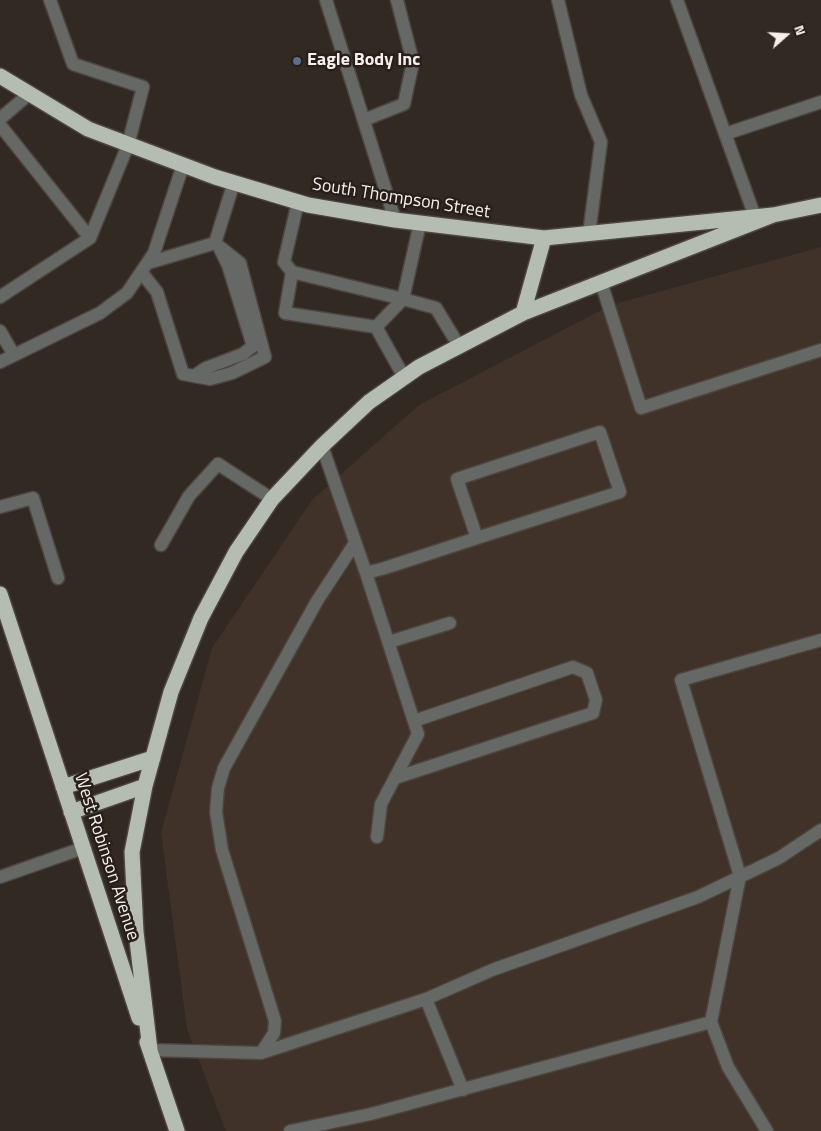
<!DOCTYPE html>
<html>
<head>
<meta charset="utf-8">
<style>
  body { margin:0 }
  #map { position:relative; width:821px; height:1131px; overflow:hidden; background:#322923; font-family:"Titillium Web",sans-serif }
  canvas { display:block }
  .north { position:absolute; left:761px; top:10px; width:50px; height:50px; -webkit-text-stroke:4px #281f1a; paint-order:stroke; rotate:71deg; font-size:14px; font-weight:700; line-height:20px; text-align:center; color:#f6f0ed }
  .north::after { content:''; display:block; margin:auto; width:18px; height:22px; background:#f6f0ed; clip-path:polygon(50% 0,100% 100%,50% 72%,0 100%) }
</style>
</head>
<body>
<div id="map">
<canvas width="821" height="1131"></canvas>
<div class="north">N</div>
</div>
<script>
const c = document.querySelector('canvas').getContext('2d');
c.lineJoin = 'round';
function fillPath(path, color) { c.fillStyle = color; c.fill(path, 'evenodd'); }
const toPath = rows => new Path2D(rows.map(r => 'M' + r).join(''));
function strokePath(path, color, width, dash) { c.strokeStyle = color; c.lineWidth = width; c.lineCap = dash ? 'butt' : 'round'; c.setLineDash(dash || []); c.stroke(path); }
function label(font, color, halo, rows, align = 'center') {
  c.font = font + ' "Titillium Web",sans-serif'; c.lineWidth = 5; c.setLineDash([]); c.textBaseline = 'middle'; c.strokeStyle = halo; c.fillStyle = color; for (const [text, x, y, turn = 0] of rows) {
    c.save(); c.translate(x, y); c.rotate((+turn || 0) * Math.PI / 180); c.textAlign = isNaN(turn) ? turn : align; if (halo) c.strokeText(text, 0, 0); c.fillText(text, 0, 0); c.restore();
  }
}
fillPath(toPath([
  [821,247,821,1131,226,1131,187,1029,161,833,212,648,312,500,419,405,611,305]
]), '#403129');
const lane = toPath([
  [50,0,73,64,143,87,128,145,90,238],
  [558,0,581,95,601,142,589,234],
  [677,0,755,217],
  [0,119,29,94],
  [364,120,404,104,413,62,397,0],
  [0,125,90,238,0,297],
  [725,134,821,102],
  [298,202,284,262,292,272,285,313,376,327],
  [420,223,403,299,436,308,459,346],
  [148,263,215,243,234,182],
  [292,272,403,299],
  [142,273,157,292,183,374,210,379,232,373,265,357,240,263,215,243],
  [601,282,641,408,821,350],
  [403,299,376,327,404,377],
  [0,331,14,355],
  [0,362,100,313,127,293,154,253,183,165],
  [194,376,206,368,243,354,253,346,228,265,220,249],
  [322,446,366,573,385,568,477,538,620,492,600,432,457,479,477,538],
  [0,507,33,498,58,578],
  [161,545,189,496,218,464,272,499],
  [366,573,418,734,381,804,377,837],
  [389,642,450,623],
  [395,778,593,713,596,700,587,673,573,667,414,721],
  [0,877,83,848],
  [426,999,463,1090],
  [711,1022,740,876,681,680,821,640],
  [150,1050,261,1053,274,1033,275,1021,222,850,216,812,218,788,224,768,317,601,355,543],
  [261,1053,426,999,492,970,698,897,779,858,821,830],
  [290,1131,371,1114,711,1022,728,1067,767,1131]
]);
const street = toPath([
  [326,0,395,220]
]);
const highway = toPath([
  [0,76,88,129,215,177,308,205,395,220,544,238,773,215,821,205],
  [523,313,544,238],
  [0,594,139,1018],
  [63,787,153,758],
  [71,812,145,786],
  [147,1042,177,1131],
  [150,1050,136,932,132,852,145,786,171,692,201,618,236,552,272,499,322,446,369,402,419,367,523,313,773,215]
]);
strokePath(lane, '#4d453f', 15);
strokePath(street, '#4d453f', 15);
strokePath(highway, '#4d453f', 18);
strokePath(lane, '#656864', 12);
strokePath(street, '#656864', 12);
strokePath(highway, '#b5bdb3', 15);
for (const [x, y, r, color] of [
  [297,61,5,"#5c6f8a"]
]) { const dot = new Path2D(); dot.arc(x, y, r, 0, 2 * Math.PI); c.fillStyle = color; c.fill(dot); strokePath(dot, '#281f1a', 2); }
label('bold 18px', '#f6f0ed', '#281f1a', [
  ["Eagle Body Inc",307,61]
], 'left');
label('18px', '#f6f0ed', '#281f1a', [
  ["South Thompson Street",401,199,9],
  ["West Robinson Avenue",106,857,72]
]);
</script>
</body>
</html>
